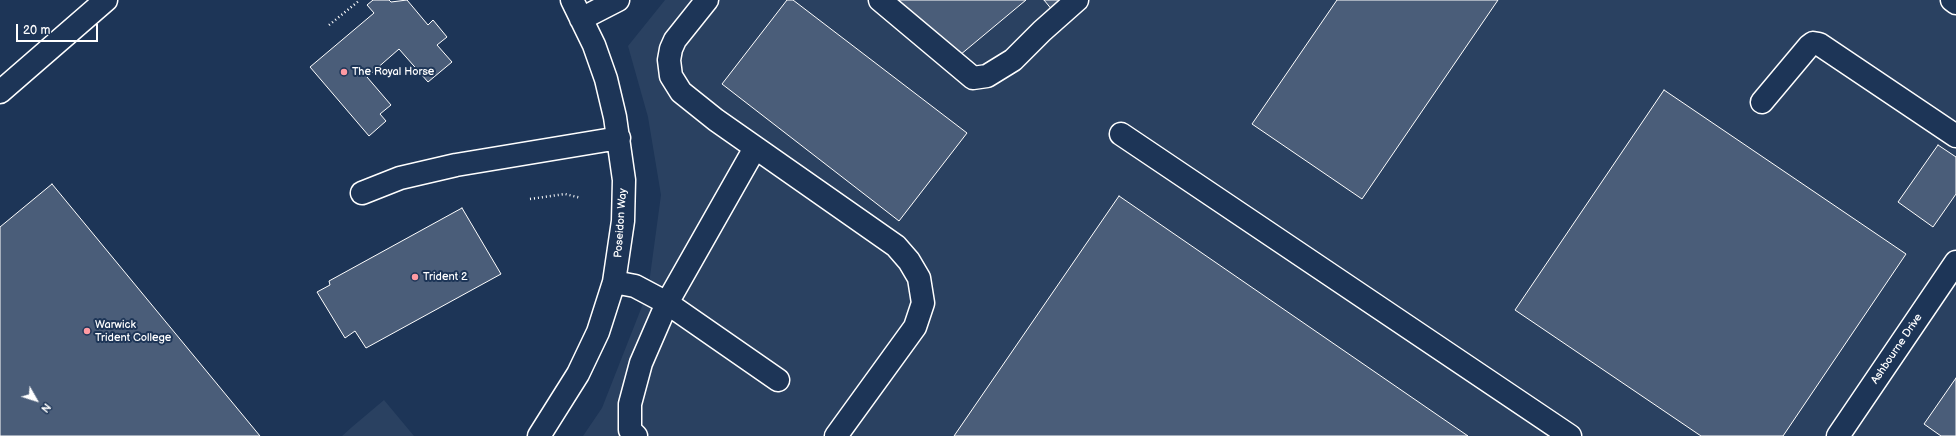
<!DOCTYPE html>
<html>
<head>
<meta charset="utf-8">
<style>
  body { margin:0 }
  #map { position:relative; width:1956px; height:436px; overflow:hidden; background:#1d3557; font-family:"Balsamiq Sans",sans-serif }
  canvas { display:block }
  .north { position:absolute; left:16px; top:380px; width:40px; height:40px; -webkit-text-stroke:3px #1d3557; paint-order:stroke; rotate:129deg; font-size:11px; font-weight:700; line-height:16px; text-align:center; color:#fff }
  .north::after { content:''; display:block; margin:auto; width:14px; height:18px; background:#fff; clip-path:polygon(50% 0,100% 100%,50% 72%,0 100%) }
  .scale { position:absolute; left:16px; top:24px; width:82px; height:18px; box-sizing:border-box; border:2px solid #fff; border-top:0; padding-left:5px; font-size:12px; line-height:14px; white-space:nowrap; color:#fff; -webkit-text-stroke:3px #1d3557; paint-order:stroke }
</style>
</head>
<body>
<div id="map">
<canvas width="1956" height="436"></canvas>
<div class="north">N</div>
<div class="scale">20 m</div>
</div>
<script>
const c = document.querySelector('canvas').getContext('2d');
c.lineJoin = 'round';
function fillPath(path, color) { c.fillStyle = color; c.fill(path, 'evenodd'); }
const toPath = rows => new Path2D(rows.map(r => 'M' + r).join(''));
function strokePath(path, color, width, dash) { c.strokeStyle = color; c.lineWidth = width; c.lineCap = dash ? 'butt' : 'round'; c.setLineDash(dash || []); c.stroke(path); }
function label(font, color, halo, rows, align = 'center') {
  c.font = font + ' "Balsamiq Sans",sans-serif'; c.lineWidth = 4; c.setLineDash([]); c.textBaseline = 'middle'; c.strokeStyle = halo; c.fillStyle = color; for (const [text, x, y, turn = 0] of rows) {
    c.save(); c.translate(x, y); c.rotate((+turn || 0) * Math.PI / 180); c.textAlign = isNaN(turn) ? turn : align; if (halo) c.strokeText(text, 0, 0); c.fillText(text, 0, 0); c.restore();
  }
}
fillPath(toPath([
  [665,0,1956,0,1956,436,583,436,602,408,648,291,661,195,648,117,628,46],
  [384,400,414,436,342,436,352,427]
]), '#2a4161');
const building = toPath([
  [373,0,389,0,391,2,407,0,428,25,433,20,447,37,437,45,452,62,428,82,399,49,367,77,391,105,380,114,386,121,369,136,310,67,374,13,367,5,373,0],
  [787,0,793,0,967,133,899,221,722,84,787,0],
  [899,0,1026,0,960,55,923,26,899,0],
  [1044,0,1066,0,1053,11,1044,0],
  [1337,0,1498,0,1362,199,1252,124,1337,0],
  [1664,90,1906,254,1783,436,1701,436,1515,310,1664,90],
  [1938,145,1956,157,1956,194,1933,227,1898,202,1938,145],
  [52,184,260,436,0,436,0,227,52,184],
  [1119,196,1468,436,954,436,1119,196],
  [462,208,501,274,366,348,355,331,345,338,317,292,330,285,329,281,462,208],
  [1956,378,1956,436,1941,436,1924,424,1956,378]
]);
fillPath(building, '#4a5d79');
strokePath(building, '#fff', 1);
const minor = toPath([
  [707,0,675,40,671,49,669,60,671,76,681,92,716,120,896,246,909,261,919,278,923,303,915,327,836,436],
  [880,0,973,78,987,76,1013,60,1042,31,1077,0],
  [1952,0,1956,3],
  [581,19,618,0],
  [0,92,106,0],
  [1762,102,1809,46,1813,43,1819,44,1956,136],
  [1121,134,1570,436],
  [362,193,400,178,456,165,619,138],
  [614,282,635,286,667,303,778,380],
  [539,436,578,374,598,332,614,282,623,221,624,180,615,117,606,79,594,45,572,0],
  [636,436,630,430,630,404,641,363,667,303,755,148],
  [1838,436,1956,262]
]);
strokePath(minor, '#fff', 25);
strokePath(toPath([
  [329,25,360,0],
  [530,199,565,194,581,198]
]), '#fff', 2.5, [1, 3]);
strokePath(minor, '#1d3557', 22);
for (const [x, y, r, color] of [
  [344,72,4,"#ff9aa2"],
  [415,277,4,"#ff9aa2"],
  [87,331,4,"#ff9aa2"]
]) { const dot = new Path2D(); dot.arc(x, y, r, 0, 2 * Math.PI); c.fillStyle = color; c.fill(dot); strokePath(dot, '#1d3557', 1.5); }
label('11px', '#fff', '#1d3557', [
  ["The Royal Horse",352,72],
  ["Trident 2",423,277],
  ["Warwick",95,325],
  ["Trident College",95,338]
], 'left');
label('11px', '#fff', '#1d3557', [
  ["Poseidon Way",621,223,-86],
  ["Ashbourne Drive",1897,349,-56]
]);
</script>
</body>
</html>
